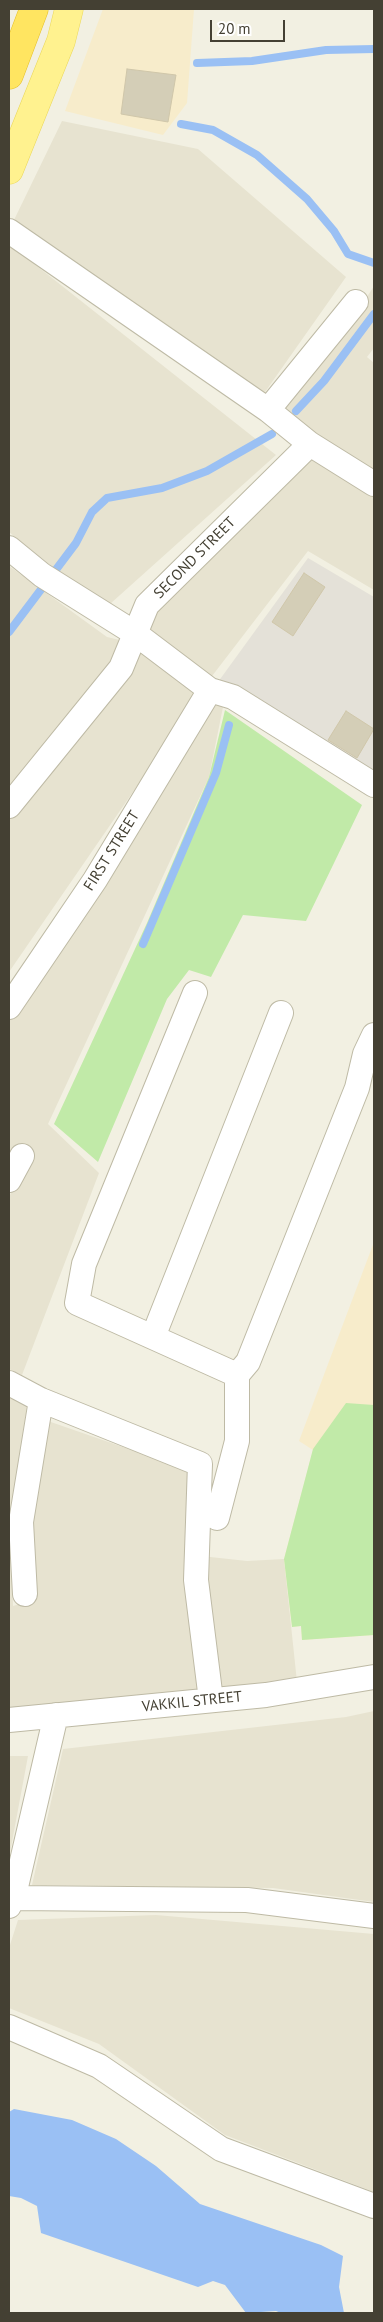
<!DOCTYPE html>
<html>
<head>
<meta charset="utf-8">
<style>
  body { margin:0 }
  #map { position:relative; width:383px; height:2322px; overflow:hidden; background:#f2f0e2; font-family:"PT Sans",sans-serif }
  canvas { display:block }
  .frame { position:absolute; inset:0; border:10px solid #444033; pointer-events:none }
  .scale { position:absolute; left:210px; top:20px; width:75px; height:22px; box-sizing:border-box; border:2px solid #444033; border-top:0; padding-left:6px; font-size:15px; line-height:18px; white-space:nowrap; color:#444033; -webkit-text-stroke:4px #fff; paint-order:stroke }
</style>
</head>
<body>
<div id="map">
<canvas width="383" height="2322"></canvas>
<div class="frame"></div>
<div class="scale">20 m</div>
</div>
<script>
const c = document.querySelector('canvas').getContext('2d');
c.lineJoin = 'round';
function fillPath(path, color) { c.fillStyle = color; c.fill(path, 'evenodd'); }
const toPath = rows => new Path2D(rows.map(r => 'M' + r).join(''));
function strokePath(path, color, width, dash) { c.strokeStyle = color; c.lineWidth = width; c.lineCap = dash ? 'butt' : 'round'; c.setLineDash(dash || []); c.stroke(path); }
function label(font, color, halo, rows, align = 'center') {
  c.font = font + ' "PT Sans",sans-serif'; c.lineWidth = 4; c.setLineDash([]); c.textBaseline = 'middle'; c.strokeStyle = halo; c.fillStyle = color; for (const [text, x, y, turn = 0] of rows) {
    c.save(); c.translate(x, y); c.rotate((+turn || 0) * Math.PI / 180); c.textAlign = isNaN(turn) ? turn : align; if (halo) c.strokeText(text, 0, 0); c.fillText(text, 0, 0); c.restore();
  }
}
fillPath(toPath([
  [62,121,198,149,346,277,265,392,200,351,14,220],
  [9,244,276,455,110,604,64,576,9,532],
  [374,286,374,348,367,357,374,363,374,475,278,408,343,334],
  [312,454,374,493,374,590,308,551,209,680,147,626,155,609],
  [9,566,107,637,120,640,111,664,9,791],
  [137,647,201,693,9,972,9,815],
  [212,700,223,707,209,777,48,1124,99,1173,22,1375,9,1369,9,1197,32,1151,20,1144,9,1162,9,1020,126,845],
  [9,1395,27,1406,11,1521,13,1606,32,1600,31,1524,48,1421,189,1470,203,1697,9,1710],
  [201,1556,247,1561,284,1559,297,1682,213,1696],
  [374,1711,374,1902,273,1888,32,1885,63,1749,346,1717],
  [9,1756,28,1756,9,1858],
  [156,1915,374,1934,374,2192,225,2135,99,2044,9,2008,9,1948,18,1920]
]), '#e7e3d0');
fillPath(toPath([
  [103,9,194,9,187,103,163,135,65,111],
  [374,1242,374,1635,302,1640,301,1626,292,1627,284,1559,313,1450,299,1441]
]), '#f7eccb');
fillPath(toPath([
  [308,558,374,597,374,781,218,682]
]), '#e4e1d8');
fillPath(toPath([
  [225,710,362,805,306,921,243,915,211,977,189,970,167,999,98,1162,54,1124,147,923,209,777],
  [346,1403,374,1405,374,1635,302,1640,301,1626,292,1627,284,1559,313,1449]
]), '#c1eaa8');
fillPath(toPath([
  [14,2109,72,2120,116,2139,156,2166,200,2204,321,2245,343,2256,339,2287,344,2313,281,2313,276,2311,246,2313,225,2285,213,2281,198,2287,41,2233,37,2206,21,2198,9,2196,9,2112]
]), '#9ac0f4');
strokePath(toPath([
  [197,63,252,61,326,50,374,49],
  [181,124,213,130,257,155,307,199,334,231,348,254,374,263],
  [296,411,324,381,374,314],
  [9,632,76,543,92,512,107,498,162,488,207,471,272,434],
  [143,944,216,773,229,725]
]), '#9ac0f4', 8);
const building = toPath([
  [127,69,176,75,168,122,121,114,127,69],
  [304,573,325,587,293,636,272,622,304,573],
  [346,711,374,729,357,758,328,740,346,711]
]);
fillPath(building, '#d4ceb7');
strokePath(building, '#d0c7aa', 1);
const minor = toPath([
  [9,231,268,410,310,444,374,484],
  [268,410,356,302],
  [9,548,42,575,136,634,210,690,233,697,374,785],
  [9,806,121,668,147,605,310,444],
  [195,993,84,1264,77,1303,237,1375],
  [9,1007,95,880,210,690],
  [9,1180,22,1156],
  [153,1337,281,1013],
  [9,1383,41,1400,200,1464,196,1580,211,1700],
  [217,1518,237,1441,237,1375,248,1362,357,1088,365,1054,374,1035],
  [25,1594,21,1522,41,1400],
  [9,1720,266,1695,374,1677],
  [12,1898,247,1900,374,1916],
  [9,1906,15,1891,56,1715],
  [9,2027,99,2066,221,2149,374,2206]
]);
const major = toPath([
  [9,170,61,41,69,9]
]);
const highway = toPath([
  [9,75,34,9]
]);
strokePath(minor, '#bebaa5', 26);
strokePath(major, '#ead758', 29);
strokePath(highway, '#e6c029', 29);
strokePath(minor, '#fff', 24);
strokePath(major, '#fff28f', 28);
strokePath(highway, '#ffe561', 28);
label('15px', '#444033', '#fff', [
  ["SECOND STREET",195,558,-45],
  ["FIRST STREET",112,851,-58],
  ["VAKKIL STREET",192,1702,-6]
]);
</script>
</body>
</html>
